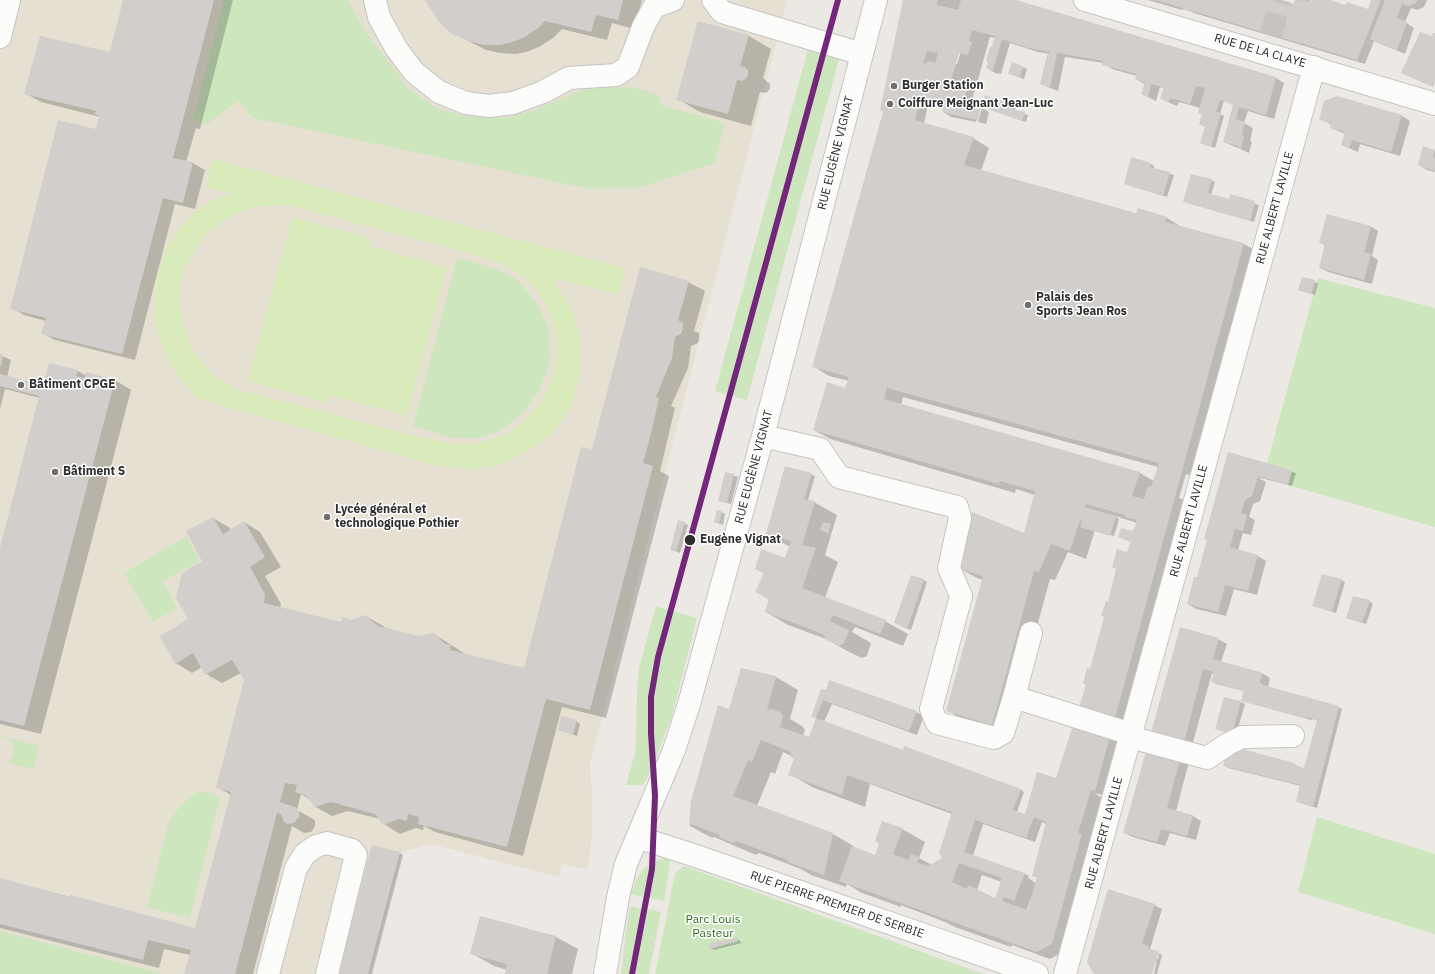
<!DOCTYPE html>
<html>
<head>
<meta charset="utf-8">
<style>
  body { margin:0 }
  canvas { display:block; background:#ece8e4 }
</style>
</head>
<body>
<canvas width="1435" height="974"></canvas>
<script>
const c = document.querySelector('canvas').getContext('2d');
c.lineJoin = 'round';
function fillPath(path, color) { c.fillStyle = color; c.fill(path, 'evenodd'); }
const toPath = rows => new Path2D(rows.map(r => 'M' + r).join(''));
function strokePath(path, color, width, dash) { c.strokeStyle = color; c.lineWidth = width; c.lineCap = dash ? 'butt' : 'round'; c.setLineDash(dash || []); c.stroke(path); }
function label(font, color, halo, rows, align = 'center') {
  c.font = font + ' "IBM Plex Sans",sans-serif'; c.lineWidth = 3; c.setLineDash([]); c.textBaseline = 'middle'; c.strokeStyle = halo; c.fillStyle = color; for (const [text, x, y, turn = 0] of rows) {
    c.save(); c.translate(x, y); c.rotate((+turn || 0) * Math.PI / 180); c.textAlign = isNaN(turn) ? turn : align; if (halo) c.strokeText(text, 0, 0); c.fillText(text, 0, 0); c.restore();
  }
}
fillPath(toPath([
  [0,0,787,0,590,764,592,793,592,834,588,870,562,864,559,877,431,844,402,852,370,974,0,974]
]), '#e6e0d3');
fillPath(toPath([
  [224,0,348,0,365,31,409,89,438,109,471,117,503,118,535,110,584,89,632,87,659,95,661,105,725,123,715,163,642,187,590,189,253,118,238,101,207,124,194,119],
  [808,49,839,59,747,400,715,391],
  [457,258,492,267,516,278,537,303,549,329,550,363,539,391,524,412,499,431,479,438,452,438,413,426],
  [1318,278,1435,308,1435,527,1288,485,1292,470,1267,463],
  [186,536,200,561,163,581,177,608,153,622,124,573],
  [656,606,697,618,671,719,650,773,643,785,626,785,635,753,636,741,637,691,639,668],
  [0,736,39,746,34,769,8,763,13,756,14,750,13,743,8,739,0,737],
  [198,791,212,793,220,798,190,918,147,907,169,821,182,804],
  [1317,817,1435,854,1435,934,1298,892],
  [671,857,664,901,631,894,636,880,643,869,656,861],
  [684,866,983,974,655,974,675,873],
  [630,906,661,912,649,974,621,974,627,924],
  [0,931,163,974,0,974]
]), '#cee6be');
fillPath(toPath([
  [213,159,625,268,619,294,553,278,573,313,580,337,581,370,571,408,552,434,533,448,501,465,473,469,441,467,198,399,184,383,170,364,162,346,154,317,154,299,156,279,167,248,177,233,189,218,199,209,213,200,232,194,205,187],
  [265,205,287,205,461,251,501,263,516,272,530,282,539,293,549,312,556,332,556,354,555,369,550,386,540,403,528,417,513,430,500,437,473,444,454,444,404,433,236,389,212,374,194,352,183,325,179,298,182,273,194,252,206,234,222,221,242,211],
  [292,217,371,238,369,246,447,267,407,416,329,395,327,403,248,381]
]), '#d9eabb');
fillPath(toPath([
  [124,0,233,0,200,129,196,128,186,162,193,163,205,170,195,209,175,204,135,360,55,340,42,333,46,321,24,315,12,308,96,130,100,117,41,102,25,93,110,53],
  [426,0,642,0,634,29,612,23,607,40,562,29,553,38,539,47,526,52,516,54,500,53,486,50,453,33],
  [904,0,1014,0,1276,78,1284,83,1274,119,1248,111,1244,123,1253,128,1250,141,1252,142,1249,153,1224,142,1234,105,1224,101,1220,114,1224,116,1215,148,1201,143,1206,127,1203,115,1199,112,1200,108,1179,102,1177,106,1170,103,1161,99,1165,88,1160,87,1156,101,1142,94,1145,84,1136,79,1137,76,1112,69,1104,63,1065,57,1058,91,1050,88,1042,84,1050,54,1038,52,1010,43,1001,74,995,73,987,68,996,38,990,37,971,104,981,108,980,108,976,122,951,117,943,112,944,108,928,104,924,124,973,138,989,148,981,171,1136,215,1167,218,1183,228,1244,244,1260,253,1199,478,1186,474,1179,498,1184,500,1160,588,1127,724,1092,715,1087,685,1084,683,1091,670,1109,603,1131,542,1119,537,1134,533,1137,523,1115,516,1119,519,1114,536,1095,530,1086,559,1068,552,1055,580,1050,579,1008,733,963,720,947,710,983,580,975,577,959,568,1025,534,1035,495,1016,489,1015,493,830,439,814,430,846,389,849,381,829,376,813,366,884,111],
  [959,52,961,52,957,64,955,64],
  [903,397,1158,467,1154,481,1140,473,901,405],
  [1148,0,1276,0,1294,5,1296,0,1311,0,1310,2,1313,3,1314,0,1327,0,1345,6,1368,10,1372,0,1427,0,1424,7,1417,10,1411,8,1405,22,1414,28,1405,54,1374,41,1365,64,1194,13,1190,11,1182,9,1182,10],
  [698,22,749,36,771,49,763,78,770,84,770,89,766,93,760,92,751,126,700,112,678,99],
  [1013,63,1027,69,1024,79,1010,74],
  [1012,105,1016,107,1015,111,1028,115,1026,122,982,107],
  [982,108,989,112,986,124,978,122],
  [1402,116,1410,121,1400,156,1360,144,1358,152,1351,149,1342,145,1345,134,1331,128,1332,125,1321,119],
  [1434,150,1435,151,1435,172,1427,170,1419,165],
  [1151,164,1154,166,1154,169,1174,175,1167,197,1125,184],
  [1211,180,1215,182,1211,195,1230,200,1231,196,1259,205,1254,222,1188,203],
  [1370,226,1378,231,1372,256,1378,260,1372,284,1328,272,1320,268,1326,246,1320,242],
  [1302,278,1318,283,1315,295,1299,290],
  [688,282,705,291,694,331,699,333,699,339,698,343,691,346,688,368,671,406,675,408,660,471,669,476,606,718,562,707,523,856,435,832,424,826,423,830,416,828,400,834,384,824,380,819,348,811,332,816,316,807,310,800,301,794,297,810,313,819,315,821,315,826,311,832,304,833,292,826,253,974,185,974,190,955,164,949,159,968,0,928,0,879,196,929,231,795,217,787,245,680,241,673,222,683,206,674,202,667,192,673,176,663,189,619,213,518,230,528,231,530,244,522,260,532,281,567,265,576,281,604,280,608,342,623,366,616,383,626,387,629,419,637,434,634,467,655,525,669,592,451],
  [0,355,11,360,7,377,43,386,78,371,86,376,115,380,131,390,41,734,0,724,0,552,40,398,5,389,0,409],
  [1255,461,1296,473,1292,486,1257,477,1266,482,1260,501,1253,504,1249,517,1255,520,1251,535,1243,533,1238,550,1258,556,1266,561,1257,595,1234,589,1226,616,1196,609,1188,604,1198,578],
  [785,467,815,476,808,500,814,502,837,515,825,555,838,562,825,598,885,621,908,634,903,646,855,627,852,632,871,643,867,656,862,658,849,652,826,639,788,625,766,612,770,600,756,592,765,574,756,569,786,559,790,547,767,534],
  [726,473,738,477,731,504,719,501],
  [722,512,725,514,723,525,715,522],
  [684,523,688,525,680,553,671,549],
  [924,580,927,582,911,630,899,625],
  [1341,580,1345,582,1336,613,1314,606],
  [1369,601,1373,604,1366,624,1347,618],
  [1218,639,1227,644,1221,662,1262,673,1270,678,1268,688,1338,707,1342,709,1317,808,1301,803,1301,786,1228,768,1224,765,1239,749,1294,764,1298,766,1298,767,1304,769,1318,720,1312,719,1311,720,1246,702,1242,700,1244,691,1216,684,1212,681,1214,674,1212,673,1192,746,1160,738],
  [1255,681,1263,685,1259,685],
  [776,677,798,690,790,719,802,726,805,730,803,736,814,740,817,719,812,716,822,690,916,712,924,716,917,735,832,704,824,722,903,752,1021,790,1024,792,1017,812,1031,817,1057,779,1109,737,1118,742,1103,795,1094,793,1112,804,1064,951,1050,959,1012,945,1011,947,955,927,945,922,901,905,901,907,862,893,847,884,846,887,811,875,801,869,759,853,756,855,714,837,712,838,690,826,692,802,729,710],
  [783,752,795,758,790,774,812,787,865,807,870,784,952,814,943,859,932,865,919,858,925,842,902,829,876,856,855,848,855,847,833,834,757,806,771,772,775,774],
  [1042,822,1047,825,1036,883,1028,878,1029,876,1025,874,973,856,983,824,1035,842],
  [982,875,1002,882,995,900,977,890],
  [1030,900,1031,900,1028,912,1026,911],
  [1241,702,1245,704,1236,735,1216,729],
  [576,721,580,724,577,736,559,730],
  [1147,749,1189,762,1176,811,1193,816,1201,821,1196,840,1170,833,1165,846,1133,837,1124,833],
  [400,853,403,855,372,974,339,974],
  [1154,905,1162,909,1150,949,1156,952,1156,959,1158,959,1159,953,1162,955,1157,974,1154,974,1157,960,1154,963,1151,974,1097,974],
  [481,917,556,937,578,949,572,974,506,974,507,970,494,966,471,953],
  [736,938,740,941,742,943,714,950,710,948]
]), '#0003');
fillPath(toPath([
  [123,0,214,0,173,158,193,162,183,203,163,198,122,354,41,334,46,318,10,309,58,120,96,129,99,116,94,114,96,111,24,94,40,36,110,52],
  [425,0,623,0,618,20,596,15,591,32,545,21,537,29,523,38,509,43,499,45,483,45,469,41,452,34,438,21],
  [903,0,938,0,937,5,958,10,961,0,1016,0,1276,77,1266,115,1239,107,1236,119,1245,122,1242,135,1244,136,1241,149,1238,148,1238,146,1223,142,1233,105,1220,100,1216,112,1221,113,1211,147,1200,143,1205,127,1199,124,1202,114,1198,113,1205,88,1196,86,1190,104,1170,98,1169,102,1160,99,1164,87,1151,84,1148,97,1141,94,1145,82,1135,79,1137,74,1102,65,1103,61,1057,53,1050,87,1040,84,1047,55,1051,52,1028,48,1002,39,993,70,986,68,988,62,986,61,990,47,992,46,995,36,972,30,969,41,972,42,968,55,959,53,950,84,967,89,963,101,981,107,978,120,942,112,944,105,920,100,915,120,974,137,964,165,1136,213,1138,208,1167,217,1165,222,1244,243,1115,718,1079,708,1086,684,1083,684,1087,668,1090,669,1104,617,1101,616,1106,601,1108,602,1116,569,1112,567,1117,549,1127,552,1131,541,1118,537,1121,528,1133,531,1137,520,1125,517,1125,515,1086,504,1084,507,1116,516,1110,536,1080,527,1082,521,1080,520,1070,551,1051,544,1039,572,1034,571,992,725,946,711,983,576,957,568,972,512,1024,533,1035,491,1000,481,999,484,813,430,827,382,845,388,849,377,812,367,883,112,880,110],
  [927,51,938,53,935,63,930,61,923,64],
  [887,388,1159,463,1151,487,1148,486,1144,499,1132,496,1140,472,884,399],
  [1155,0,1280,0,1293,4,1295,0,1312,1,1313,0,1331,0,1345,5,1347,2,1368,9,1371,0,1381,0,1357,60],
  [1385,0,1417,0,1416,3,1408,6,1402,4,1397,18,1407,22,1397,50,1370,39],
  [698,21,749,35,740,66,745,67,748,70,748,76,743,81,737,80,728,114,676,100],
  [1420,32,1432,36,1433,33,1435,33,1435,83,1433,87,1401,73],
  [1012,62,1023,66,1020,77,1008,74],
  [985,95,1013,104,1011,109,1025,112,1022,121,981,107],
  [1337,96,1402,115,1391,152,1352,140,1349,148,1341,145,1345,132,1330,128,1332,123,1319,120,1324,101],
  [1423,146,1435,150,1433,157,1435,158,1435,171,1418,165],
  [1131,157,1151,163,1150,167,1170,172,1163,196,1124,184],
  [1191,174,1212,179,1208,193,1229,199,1230,194,1255,201,1250,221,1183,202],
  [1327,214,1371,226,1364,252,1371,254,1364,280,1319,268,1325,244,1319,243],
  [640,267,689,281,678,320,683,323,683,329,681,334,675,337,672,358,656,397,659,398,652,430,643,463,653,466,590,710,546,699,507,847,418,824,419,817,408,814,407,821,399,819,383,825,375,814,331,802,315,807,305,795,295,792,297,785,285,783,280,802,297,808,299,811,299,817,294,823,287,824,284,822,281,814,277,813,235,974,184,974,191,950,148,940,143,960,0,924,0,878,70,897,71,895,195,928,231,792,216,788,244,680,232,660,205,675,193,653,175,664,160,636,188,619,176,598,182,573,202,561,186,531,213,517,223,534,244,521,265,557,250,567,265,594,264,603,341,622,342,617,351,620,366,615,378,626,419,636,434,633,444,643,451,645,450,650,524,668,581,447,592,449],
  [1302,277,1315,280,1311,294,1298,290],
  [0,354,3,354,1,366,0,366],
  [49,363,78,370,76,376,84,378,86,372,115,380,24,726,0,720,0,548,39,396,0,386,0,374,43,385],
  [1228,452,1292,470,1288,485,1258,476,1252,496,1245,500,1241,513,1247,515,1243,531,1235,529,1230,547,1258,555,1248,591,1225,585,1218,612,1187,604,1194,577,1197,577,1207,540,1204,539],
  [785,466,812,473,804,499,815,501,802,545,816,548,802,588,886,620,880,634,833,615,830,621,849,630,844,643,839,646,826,640,823,634,765,612,769,599,755,592,764,573,755,569,761,549,785,558,791,541,766,534],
  [725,472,734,474,727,503,718,501],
  [717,510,722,511,719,523,714,522],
  [678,520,685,522,676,552,670,550],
  [823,522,831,524,828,533,820,530],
  [1322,574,1342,579,1332,611,1312,606],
  [911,575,924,579,907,629,894,623],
  [1353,596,1370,600,1362,623,1346,618],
  [1180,627,1219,638,1213,659,1263,673,1259,684,1339,706,1313,807,1296,802,1300,785,1223,766,1228,748,1239,748,1294,763,1294,765,1304,768,1317,720,1308,717,1307,719,1241,701,1244,691,1211,682,1214,672,1203,669,1184,742,1151,733],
  [741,668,776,676,767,710,772,709,780,712,783,716,780,727,809,737,816,718,903,750,904,746,1021,789,1013,810,1025,814,1037,772,1056,778,1073,725,1110,736,1095,791,1091,790,1078,833,1082,834,1052,944,1037,952,839,881,852,846,875,855,879,844,875,841,882,821,903,828,893,854,909,860,911,854,919,857,917,863,928,866,942,858,939,853,952,812,847,775,842,795,788,775,794,759,790,756,791,752,761,740,752,762,748,760,733,796,833,833,824,875,788,862,788,860,736,841,733,843,719,837,720,835,691,824,689,826,691,801,718,705,729,709],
  [1034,817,1046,822,1032,876,1037,878,1027,910,1002,901,1004,897,1014,901,1025,873,964,852,975,820,1026,838],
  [959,863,1002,878,995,898,968,885,967,889,952,882],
  [829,680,917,711,909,731,823,700,816,718,811,717,821,689,826,690],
  [1224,697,1241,701,1232,734,1215,729],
  [561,716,577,720,573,735,558,730],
  [1147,748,1181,756,1167,808,1193,815,1187,836,1161,829,1157,842,1123,833],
  [372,845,400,852,368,974,338,974],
  [1108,889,1155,904,1142,943,1148,946,1149,949,1159,951,1152,974,1096,974,1093,973,1087,962],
  [480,916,556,936,547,974,505,974,507,964,470,954],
  [737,937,738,941,709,949,708,944]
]), '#d1cecb');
strokePath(toPath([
  [1271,35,1281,0]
]), '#c6c3c0', 22, [22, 11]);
const minor = toPath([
  [375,0,379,17,396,48,414,72,439,92,466,103,489,106,513,103,543,92,569,78,616,75,628,67,643,27,654,7,673,0],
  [713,0,722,12,862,54],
  [1085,0,1435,104],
  [0,37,9,0],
  [763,436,820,449,839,477,957,507,960,518,949,568,961,596,931,709,937,723,994,738,1003,733,1014,697,1031,633],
  [1014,697,1131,734],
  [1130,737,1207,758,1228,744,1242,737,1293,736],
  [637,837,693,855,1037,974],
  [268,974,296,868,305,854,316,846,327,843,352,850,356,855,327,974],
  [605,974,618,897,626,864,674,750,689,704,763,436,876,0],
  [1065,974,1314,67]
]);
strokePath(minor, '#c5c4c5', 24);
strokePath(minor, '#fcfcfb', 22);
strokePath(toPath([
  [632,974,652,869,655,796,651,733,651,697,658,657,838,0]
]), '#72277b', 6);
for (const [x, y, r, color] of [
  [894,86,4,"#706f6e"],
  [890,104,4,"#706f6e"],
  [1028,305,4,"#706f6e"],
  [21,385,4,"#706f6e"],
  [55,472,4,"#706f6e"],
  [327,517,4,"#706f6e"],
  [690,540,6,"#2e2e2e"]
]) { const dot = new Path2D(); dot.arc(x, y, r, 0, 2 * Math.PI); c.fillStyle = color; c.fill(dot); strokePath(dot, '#fff', 1.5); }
label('12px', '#2e2e2e', '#fff', [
  ["RUE DE LA CLAYE",1260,51,16],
  ["RUE EUGÈNE VIGNAT",836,153,-76],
  ["RUE ALBERT LAVILLE",1275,208,-75],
  ["RUE EUGÈNE VIGNAT",754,467,-75],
  ["RUE ALBERT LAVILLE",1189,521,-75],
  ["RUE ALBERT LAVILLE",1104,833,-75],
  ["RUE PIERRE PREMIER DE SERBIE",837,905,19]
]);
label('bold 12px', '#2e2e2e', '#fff', [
  ["Burger Station",902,86],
  ["Coiffure Meignant Jean-Luc",898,104],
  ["Palais des",1036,298],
  ["Sports Jean Ros",1036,312],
  ["Bâtiment CPGE",29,385],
  ["Bâtiment S",63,472],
  ["Lycée général et",335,510],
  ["technologique Pothier",335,524]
], 'left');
label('bold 12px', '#2e2e2e', '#fff', [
  ["Eugène Vignat",700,540]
], 'left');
label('12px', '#2c6e1b', '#fff', [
  ["Parc Louis",713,920],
  ["Pasteur",713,934]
]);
</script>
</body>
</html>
